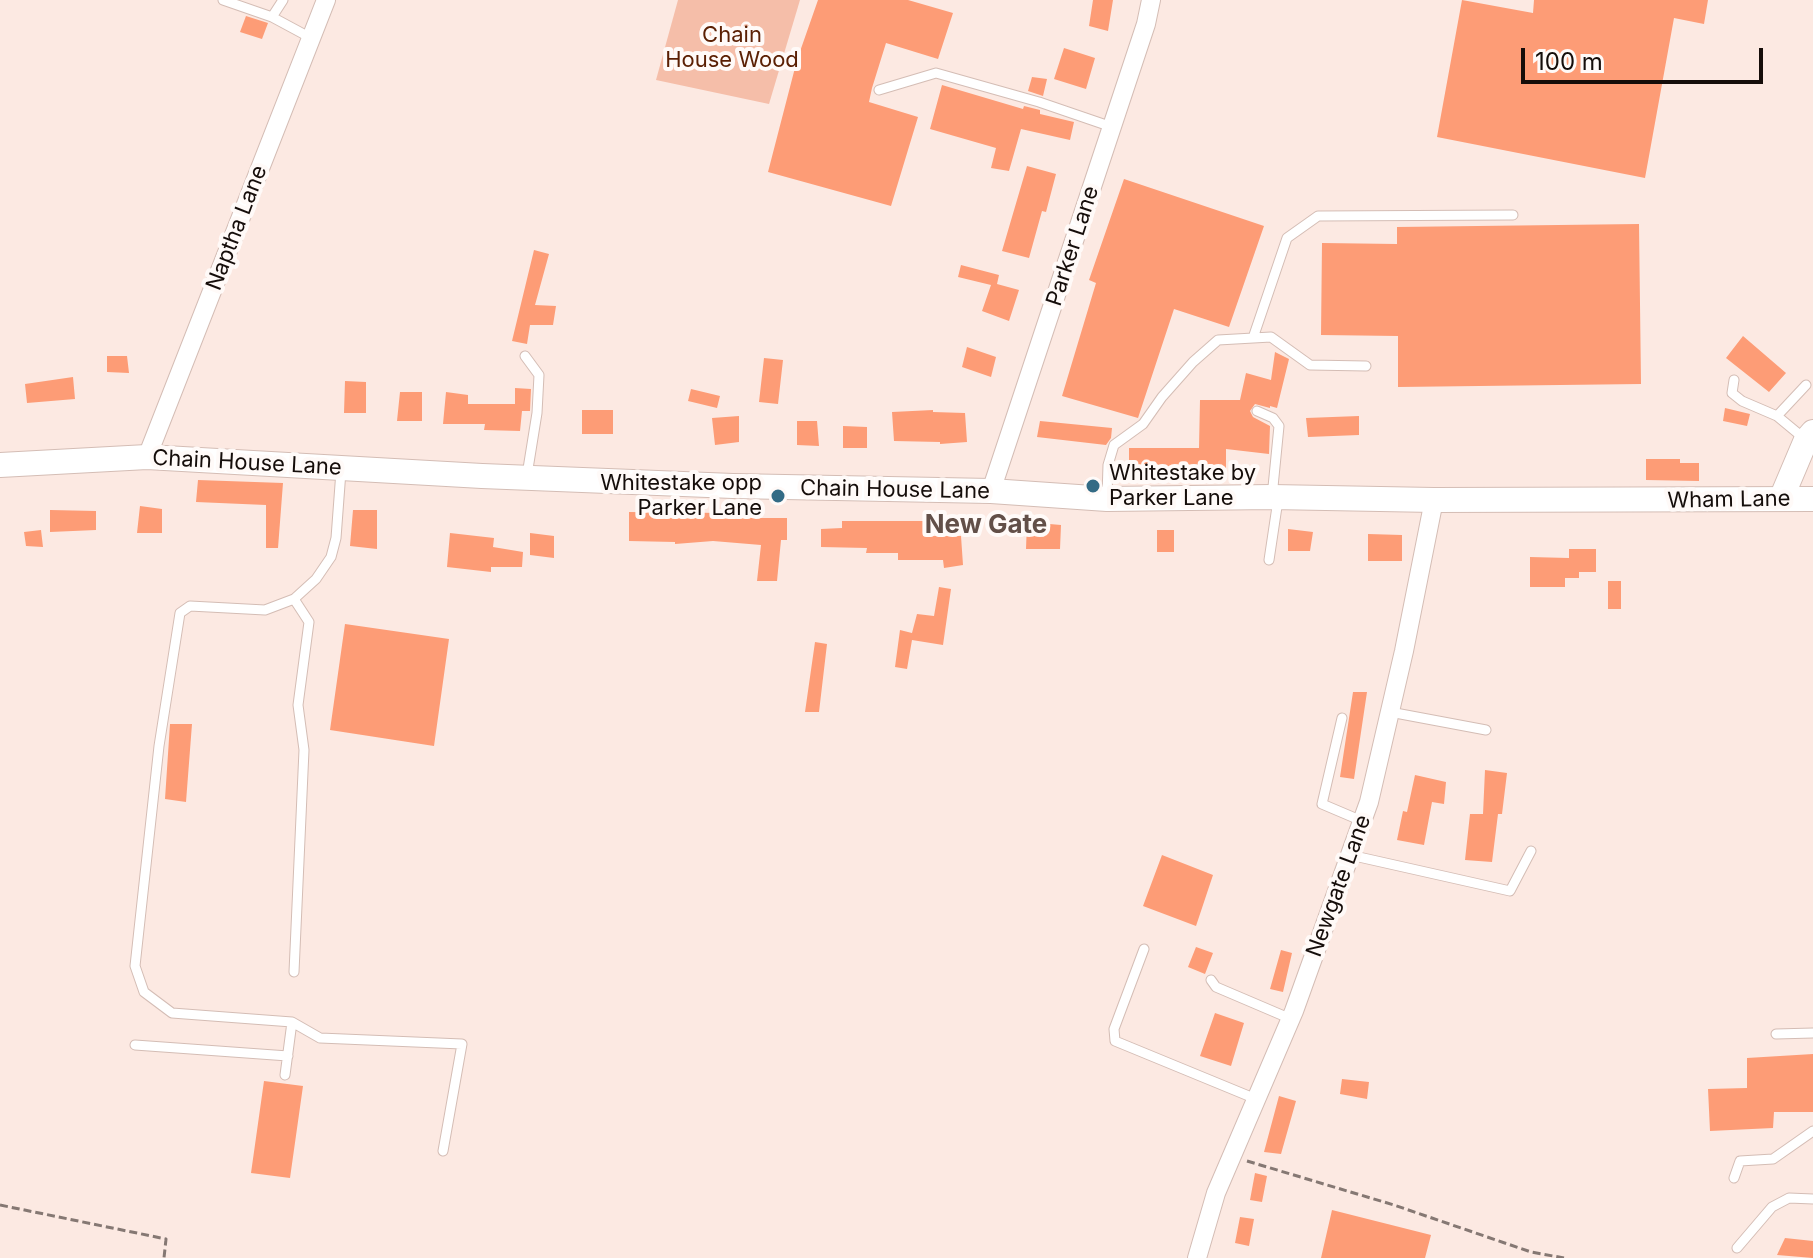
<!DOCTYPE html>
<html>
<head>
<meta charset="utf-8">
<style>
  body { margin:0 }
  #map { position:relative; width:1813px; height:1258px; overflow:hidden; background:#fce9e2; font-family:Inter,sans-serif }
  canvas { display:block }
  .scale { position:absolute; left:1521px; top:48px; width:242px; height:36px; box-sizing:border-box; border:4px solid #150d0a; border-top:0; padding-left:10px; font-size:24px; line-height:28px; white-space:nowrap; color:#150d0a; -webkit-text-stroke:6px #fffaf8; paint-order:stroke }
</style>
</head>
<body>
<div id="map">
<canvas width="1813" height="1258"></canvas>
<div class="scale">100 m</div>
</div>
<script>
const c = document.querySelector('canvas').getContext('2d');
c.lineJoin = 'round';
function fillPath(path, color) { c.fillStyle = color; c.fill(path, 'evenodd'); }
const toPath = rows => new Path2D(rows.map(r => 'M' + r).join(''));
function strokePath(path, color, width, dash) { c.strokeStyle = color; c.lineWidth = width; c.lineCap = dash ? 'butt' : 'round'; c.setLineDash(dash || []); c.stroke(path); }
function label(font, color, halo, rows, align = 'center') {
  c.font = font + ' Inter,sans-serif'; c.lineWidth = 8; c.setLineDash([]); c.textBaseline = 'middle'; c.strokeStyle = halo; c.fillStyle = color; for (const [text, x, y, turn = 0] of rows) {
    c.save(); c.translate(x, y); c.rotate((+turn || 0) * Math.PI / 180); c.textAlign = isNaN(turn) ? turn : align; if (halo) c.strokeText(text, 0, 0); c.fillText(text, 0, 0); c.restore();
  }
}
fillPath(toPath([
  [678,0,800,0,769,104,656,80]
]), '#f5bea9');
fillPath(toPath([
  [818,0,908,0,953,13,938,59,886,43,872,88,869,102,918,117,891,206,768,172,797,60],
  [1093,0,1113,0,1108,31,1089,26],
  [1462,0,1533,13,1534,0,1708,0,1704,24,1674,18,1645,178,1437,137],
  [246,16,268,23,262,39,240,32],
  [1064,48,1095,58,1086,89,1054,79],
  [1032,77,1047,79,1043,96,1028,91],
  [942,85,1023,109,1024,106,1040,110,1040,114,1074,122,1070,140,1021,129,1009,171,991,168,996,148,930,129],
  [1027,166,1056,174,1046,212,1042,211,1029,258,1002,251],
  [1124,179,1264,226,1229,327,1174,309,1138,418,1062,396,1096,283,1089,280],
  [1639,224,1641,384,1398,387,1398,336,1321,335,1322,243,1397,244,1397,227],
  [534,250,549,254,535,305,556,306,553,325,530,325,527,344,512,341],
  [961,265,999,275,997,284,1019,290,1009,321,982,311,991,285,958,277],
  [1743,336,1786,373,1769,392,1726,358],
  [967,347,996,357,991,377,962,367],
  [1275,352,1289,359,1277,408,1270,406,1270,408,1255,404,1250,411,1253,417,1270,426,1269,454,1226,449,1226,470,1129,470,1129,448,1199,448,1200,400,1240,400,1246,373,1271,380],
  [107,356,127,356,129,373,107,372],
  [764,358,783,360,778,404,759,402],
  [73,377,75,399,27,403,25,384],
  [345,381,366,382,366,413,344,413],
  [515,388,531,389,530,411,522,411,520,431,484,430,485,424,443,424,446,392,468,395,468,404,515,404],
  [691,389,720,396,717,408,688,401],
  [400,392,422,392,422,421,397,421],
  [1725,408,1750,414,1747,426,1723,421],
  [582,410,613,410,613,434,582,434],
  [933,410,933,412,965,413,967,442,940,444,940,442,894,441,892,412],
  [739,416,739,442,715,445,712,418],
  [1359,416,1359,435,1308,437,1306,418],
  [797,421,817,421,819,446,797,445],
  [1040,421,1112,428,1111,438,1106,445,1037,437],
  [843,426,867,427,867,448,843,448],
  [1646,459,1680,459,1680,463,1699,463,1699,481,1646,480],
  [198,480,283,483,278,548,266,548,266,505,196,502],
  [140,506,162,509,162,533,137,533],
  [50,510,96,511,96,530,50,532],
  [353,510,377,510,377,549,350,546],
  [629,512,725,513,751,515,751,518,787,518,787,540,781,540,777,581,757,581,761,545,713,541,675,544,675,542,629,541],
  [842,521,923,521,923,536,961,536,963,565,944,568,943,560,898,560,898,553,866,553,867,548,821,547,821,529,842,528],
  [1027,522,1061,525,1060,549,1026,549],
  [1288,529,1313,532,1310,551,1288,551],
  [41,530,43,547,26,546,24,532],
  [1157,530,1174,530,1174,552,1157,552],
  [450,533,494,538,493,547,523,552,522,567,491,567,491,572,447,567],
  [530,533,554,536,554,558,530,555],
  [1368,534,1402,535,1402,561,1368,561],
  [1569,549,1596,549,1596,572,1579,572,1579,578,1565,578,1565,587,1530,587,1530,557,1569,558],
  [1608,581,1621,581,1621,609,1608,609],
  [939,587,951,589,943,645,912,640,907,669,895,667,900,630,912,633,917,614,934,616],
  [345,624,449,639,434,746,330,730],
  [815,642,827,644,819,712,805,712],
  [1353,692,1367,692,1354,779,1340,777],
  [170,724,192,724,186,802,165,799],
  [1485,770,1507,773,1502,814,1498,814,1492,862,1465,860,1470,814,1483,814],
  [1415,775,1446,782,1444,804,1432,802,1424,845,1397,840,1403,811,1407,812],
  [1162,855,1213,875,1196,926,1143,906],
  [1196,947,1213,953,1205,974,1188,967],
  [1281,950,1292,953,1283,992,1270,989],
  [1215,1013,1244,1023,1231,1066,1200,1056],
  [1813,1054,1813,1112,1774,1112,1773,1128,1710,1131,1708,1089,1747,1088,1747,1058],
  [1342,1079,1369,1082,1367,1099,1340,1094],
  [264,1081,303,1086,290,1178,251,1173],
  [1279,1096,1296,1101,1281,1154,1264,1152],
  [1255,1173,1267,1176,1262,1202,1250,1200],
  [1332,1210,1431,1235,1425,1258,1321,1258],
  [1240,1217,1254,1219,1249,1246,1235,1243],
  [1785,1238,1813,1241,1813,1258,1777,1255]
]), '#fd9c76');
const lane = toPath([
  [223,0,272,17,311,38],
  [272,17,283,0],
  [879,90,936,73,1039,102,1112,127],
  [1253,338,1287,238,1318,216,1513,215],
  [525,356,539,375,537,413,527,475],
  [1734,380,1732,393,1742,401,1777,416],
  [1257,411,1273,418,1279,426,1272,497],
  [1806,440,1777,416,1806,385],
  [1107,496,1108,465,1114,445,1143,424,1162,397,1193,362,1218,340,1271,337,1310,365,1366,366],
  [1269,560,1278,500],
  [294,599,265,610,190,606,180,613,159,746,135,966,144,992,172,1013,292,1022,320,1038,462,1044,443,1151],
  [1390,712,1486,730],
  [1342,718,1322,804,1362,821],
  [1350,855,1510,891,1531,851],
  [1144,949,1114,1029,1115,1041,1256,1099],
  [294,972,304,750,298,705,309,622,294,599,316,579,331,557,336,538,341,471],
  [1211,980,1216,987,1291,1019],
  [1776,1034,1813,1033],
  [135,1045,288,1056],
  [285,1075,292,1022],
  [1734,1178,1740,1161,1773,1159,1813,1131],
  [1737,1248,1772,1207,1789,1198,1813,1199]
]);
const street = toPath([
  [147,457,326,0],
  [991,491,1146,24,1151,0],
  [1197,1258,1216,1193,1294,1011,1369,802,1404,651,1434,500]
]);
const secondary = toPath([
  [0,465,147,457,482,476,733,486,991,491,1107,499,1272,497,1434,500,1813,499],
  [1781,499,1806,440,1813,432]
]);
strokePath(lane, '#d4bdb5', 11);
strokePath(street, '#d4bdb5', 20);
strokePath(secondary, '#d4bdb5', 26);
strokePath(toPath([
  [1247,1161,1394,1205,1531,1252,1564,1258],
  [0,1205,166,1239,164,1258]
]), '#857873', 3, [8, 4]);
strokePath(lane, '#fff', 9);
strokePath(street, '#fff', 18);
strokePath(secondary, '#fff', 24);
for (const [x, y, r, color] of [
  [1093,486,8,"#336b85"],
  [778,496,8,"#336b85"]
]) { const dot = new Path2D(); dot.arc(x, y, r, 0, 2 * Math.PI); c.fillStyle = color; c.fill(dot); strokePath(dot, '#fffaf8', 3); }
label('22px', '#5b2004', '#fffaf8', [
  ["Chain",732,35],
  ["House Wood",732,60]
]);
label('22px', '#150d0a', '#fffaf8', [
  ["Naptha Lane",237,228,-69],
  ["Parker Lane",1073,246,-72],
  ["Chain House Lane",247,463,3],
  ["Chain House Lane",895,490,1],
  ["Wham Lane",1729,500,-1],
  ["Newgate Lane",1339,886,-70]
]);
label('22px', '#150d0a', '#fffaf8', [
  ["Whitestake by",1109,473],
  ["Parker Lane",1109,498],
  ["Whitestake opp",762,483,"right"],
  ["Parker Lane",762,508,"right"]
], 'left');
label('bold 26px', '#624f48', '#fffaf8', [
  ["New Gate",986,525]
]);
</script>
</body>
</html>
